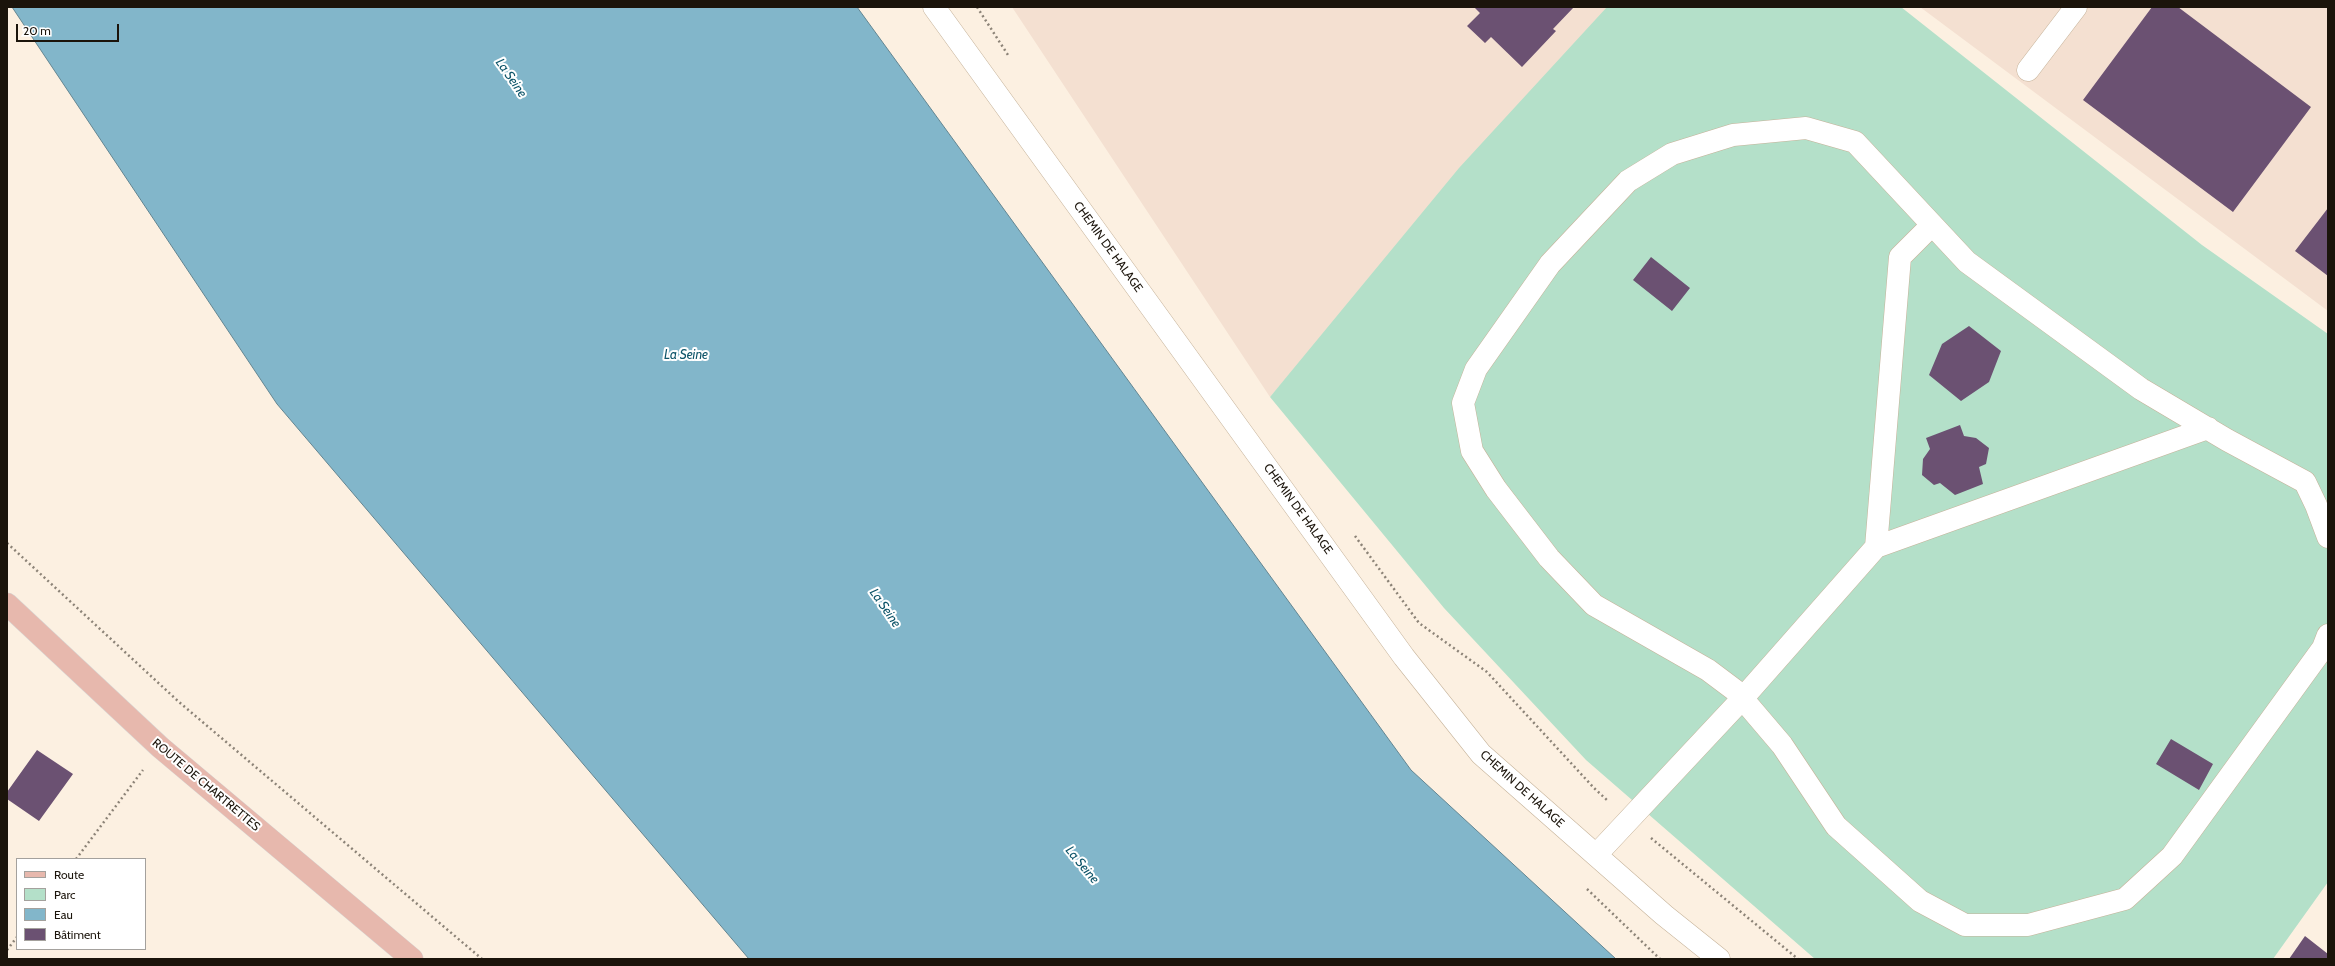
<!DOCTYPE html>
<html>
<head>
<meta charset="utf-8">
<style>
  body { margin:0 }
  #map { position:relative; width:2335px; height:966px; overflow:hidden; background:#fcf0e1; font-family:Cabin,sans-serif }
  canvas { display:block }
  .frame { position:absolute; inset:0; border:8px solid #1b140b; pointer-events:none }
  .legend { position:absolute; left:16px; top:858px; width:130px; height:92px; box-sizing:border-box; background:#fff; border:1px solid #a4a19d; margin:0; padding:5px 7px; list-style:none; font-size:12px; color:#1b140b }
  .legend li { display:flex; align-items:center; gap:8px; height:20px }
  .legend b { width:20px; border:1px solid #a4a19d }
  .scale { position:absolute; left:16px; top:24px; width:103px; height:18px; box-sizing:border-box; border:2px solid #1b140b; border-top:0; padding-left:5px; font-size:12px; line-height:14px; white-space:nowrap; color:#1b140b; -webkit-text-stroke:3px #fff; paint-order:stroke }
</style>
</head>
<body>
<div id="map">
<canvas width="2335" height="966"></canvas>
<div class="frame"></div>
<ul class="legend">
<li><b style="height:5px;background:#e7b8ad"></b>Route</li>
<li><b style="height:11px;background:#b4e0c9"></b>Parc</li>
<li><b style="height:11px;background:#82b6ca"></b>Eau</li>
<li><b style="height:11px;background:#6b5172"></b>Bâtiment</li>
</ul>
<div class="scale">20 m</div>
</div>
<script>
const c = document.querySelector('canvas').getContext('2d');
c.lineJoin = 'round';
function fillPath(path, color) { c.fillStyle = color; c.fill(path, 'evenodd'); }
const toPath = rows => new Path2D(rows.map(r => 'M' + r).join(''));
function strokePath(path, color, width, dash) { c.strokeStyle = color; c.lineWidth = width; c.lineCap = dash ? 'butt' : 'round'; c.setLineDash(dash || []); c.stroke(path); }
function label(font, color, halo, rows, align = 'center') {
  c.font = font + ' Cabin,sans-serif'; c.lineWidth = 4; c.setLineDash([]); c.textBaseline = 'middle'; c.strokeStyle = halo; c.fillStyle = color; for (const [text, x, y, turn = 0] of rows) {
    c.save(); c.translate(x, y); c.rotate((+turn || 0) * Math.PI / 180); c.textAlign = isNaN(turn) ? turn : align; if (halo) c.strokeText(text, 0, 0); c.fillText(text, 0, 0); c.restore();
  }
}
fillPath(toPath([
  [1012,7,1612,7,1270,397],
  [1920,7,2328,7,2328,311]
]), '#f4e0d1');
fillPath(toPath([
  [1607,7,1901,7,2202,245,2328,334,2328,882,2273,959,1815,959,1586,760,1444,608,1270,397,1459,168]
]), '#b4e0c9');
const water = toPath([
  [12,7,857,7,1411,770,1616,959,749,959,277,404,12,7]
]);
fillPath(water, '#82b6ca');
strokePath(water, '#638591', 1);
fillPath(toPath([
  [1474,7,1574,7,1553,29,1556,31,1522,67,1491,37,1485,43,1467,26,1480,13],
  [2152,7,2178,7,2311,107,2233,212,2083,100],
  [2328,208,2328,276,2295,251],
  [1651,257,1690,288,1672,311,1633,280],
  [1969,326,2001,351,1989,382,1961,401,1929,375,1942,344],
  [1960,425,1964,436,1976,438,1989,448,1986,464,1979,467,1983,484,1955,495,1940,483,1934,485,1922,475,1923,459,1930,449,1926,438],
  [2171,739,2213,764,2199,790,2156,764],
  [37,750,73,774,39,821,7,799,7,792],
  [2305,936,2328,954,2328,959,2289,959]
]), '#6b5172');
const minor = toPath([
  [934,7,1404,657,1481,754,1664,915,1719,959],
  [2028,70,2076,7],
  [1932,225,1900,257,1876,547,2208,428],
  [2328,537,2316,505,2305,482,2227,440,2141,389,1967,262,1855,142,1806,128,1733,135,1672,154,1628,181,1550,264,1476,369,1463,403,1472,451,1496,489,1549,558,1594,605,1708,670,1736,691,1782,745,1836,826,1920,901,1965,925,2028,925,2125,899,2172,856,2323,648,2328,635],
  [1596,855,1742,699,1876,547]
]);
const major = toPath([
  [7,604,160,747,412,959]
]);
strokePath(minor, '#c5b299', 23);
strokePath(major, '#d6d5d3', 23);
strokePath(toPath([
  [977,7,1008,55],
  [1355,536,1419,623,1487,672,1594,788,1608,801],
  [7,543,179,702,482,959],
  [1651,838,1798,959],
  [76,859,143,770],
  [1587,889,1660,959],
  [7,950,17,937]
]), '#8c8377', 2.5, [2, 3]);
strokePath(minor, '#fff', 22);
strokePath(major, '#e7b8ad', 22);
label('12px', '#1b140b', '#fff', [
  ["CHEMIN DE HALAGE",1108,247,54],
  ["CHEMIN DE HALAGE",1298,509,54],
  ["ROUTE DE CHARTRETTES",206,785,40],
  ["CHEMIN DE HALAGE",1522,789,42]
]);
label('italic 13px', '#0d5469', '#fff', [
  ["La Seine",511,78,55],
  ["La Seine",686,355],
  ["La Seine",885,608,55],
  ["La Seine",1082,865,50]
]);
</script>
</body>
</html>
